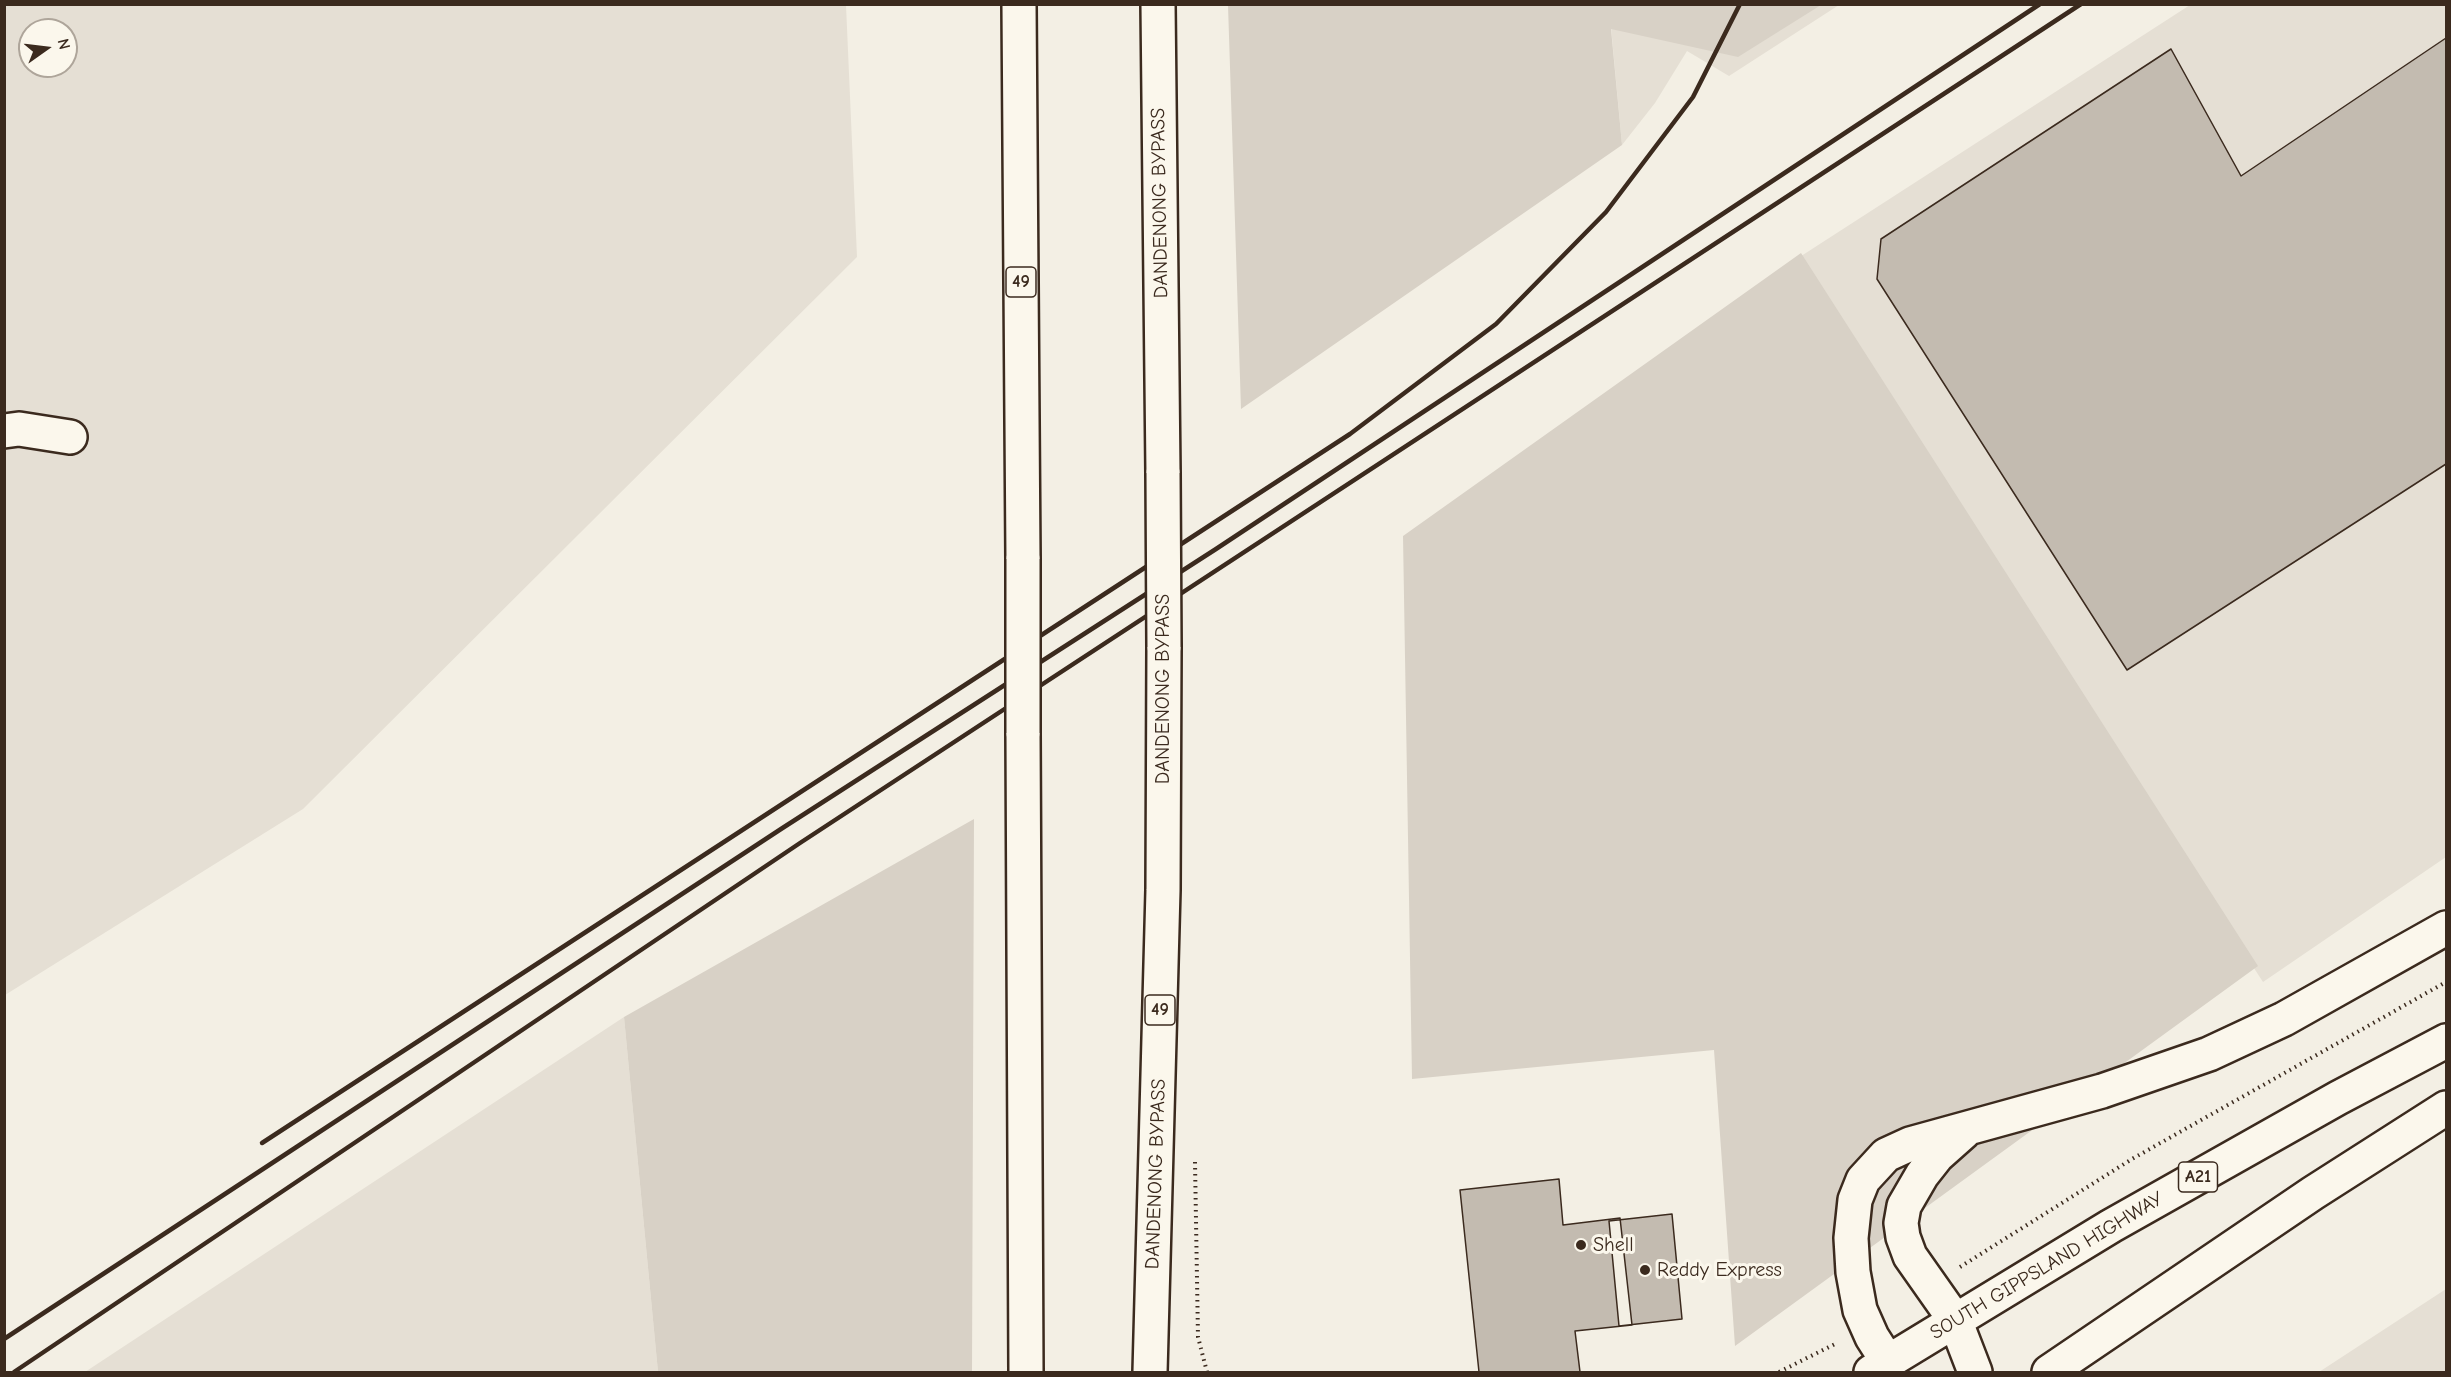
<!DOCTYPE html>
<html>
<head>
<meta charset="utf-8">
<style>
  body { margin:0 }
  #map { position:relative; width:2451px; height:1377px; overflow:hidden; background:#f3efe4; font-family:"Comic Neue",sans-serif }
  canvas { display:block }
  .frame { position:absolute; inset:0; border:6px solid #3b2a1e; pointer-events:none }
  .north { position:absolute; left:18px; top:18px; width:60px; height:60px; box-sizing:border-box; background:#fbf7ec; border:2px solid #aea59a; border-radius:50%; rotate:76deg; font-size:16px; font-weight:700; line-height:24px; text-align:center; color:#3b2a1e }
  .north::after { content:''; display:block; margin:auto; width:21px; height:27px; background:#3b2a1e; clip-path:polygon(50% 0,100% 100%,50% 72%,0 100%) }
</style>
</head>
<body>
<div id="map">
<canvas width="2451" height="1377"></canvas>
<div class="frame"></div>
<div class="north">N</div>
</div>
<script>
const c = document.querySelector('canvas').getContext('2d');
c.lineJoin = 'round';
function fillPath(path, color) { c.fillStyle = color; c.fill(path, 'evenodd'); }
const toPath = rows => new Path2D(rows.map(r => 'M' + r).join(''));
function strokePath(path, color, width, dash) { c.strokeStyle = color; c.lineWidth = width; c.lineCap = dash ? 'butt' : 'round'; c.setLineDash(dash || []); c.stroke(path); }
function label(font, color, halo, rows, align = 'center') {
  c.font = font + ' "Comic Neue",sans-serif'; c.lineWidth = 6; c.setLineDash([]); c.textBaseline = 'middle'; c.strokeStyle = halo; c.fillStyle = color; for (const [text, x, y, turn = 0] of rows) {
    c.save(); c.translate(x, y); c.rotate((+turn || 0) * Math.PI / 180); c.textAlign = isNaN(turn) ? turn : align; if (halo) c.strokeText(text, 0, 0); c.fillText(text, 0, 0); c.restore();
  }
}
fillPath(toPath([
  [5,5,846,5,857,257,303,809,5,995],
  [30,30,66,30,66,66,30,66],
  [1609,5,1839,5,1729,76,1687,51,1655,103,1622,145],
  [2190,5,2446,5,2446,857,2263,982,1795,260],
  [624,1017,658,1372,85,1372],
  [2446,1289,2446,1372,2319,1372]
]), '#e5dfd4');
fillPath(toPath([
  [1228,5,1228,4,1821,5,1738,57,1611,29,1622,145,1241,409],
  [1801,253,2258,966,1735,1346,1714,1050,1412,1079,1403,536],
  [974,819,972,1372,658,1372,624,1017]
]), '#d8d1c6');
const building = toPath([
  [2446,38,2446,464,2127,670,1877,279,1881,239,2171,49,2241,176,2446,38],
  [1559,1179,1563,1225,1620,1218,1632,1325,1575,1331,1580,1372,1479,1372,1460,1190,1559,1179],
  [1672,1214,1682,1319,1619,1326,1609,1221,1672,1214]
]);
fillPath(building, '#c3bbb0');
strokePath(building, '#3b2a1e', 1.5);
const street = toPath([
  [4,431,19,429,70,437],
  [1955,1320,1910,1256,1903,1237,1901,1223,1904,1206,1922,1175,1937,1156,1964,1132],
  [1888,1362,1872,1337,1860,1310,1853,1272,1851,1238,1855,1200,1863,1180,1886,1155,1910,1144,2102,1091,2209,1054,2284,1019,2446,928]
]);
const highway = toPath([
  [1019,4,1023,559],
  [1158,4,1163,473],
  [1023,733,1026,1372],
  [1955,1320,1975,1372],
  [1150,1372,1163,890,1164,647],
  [1871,1372,2111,1226,2338,1098,2446,1041],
  [2049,1372,2313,1193,2446,1108]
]);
strokePath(street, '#3b2a1e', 38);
strokePath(highway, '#3b2a1e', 38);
strokePath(toPath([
  [1195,1162,1198,1337,1207,1372],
  [1960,1267,2132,1159,2446,982],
  [1779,1372,1837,1343]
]), '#3b2a1e', 4, [1.5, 4.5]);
strokePath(street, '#fbf7ec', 33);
strokePath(highway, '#fbf7ec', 33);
strokePath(toPath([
  [262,1143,1350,434,1496,324,1606,212,1693,97,1740,4],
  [4,1339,781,829,1216,549,2040,4],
  [14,1372,800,843,2081,4]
]), '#3b2a1e', 4.5);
const highwayBridge = toPath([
  [1163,473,1164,647],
  [1023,733,1023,559]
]);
strokePath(highwayBridge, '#3b2a1e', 38, []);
strokePath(highwayBridge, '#fbf7ec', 33);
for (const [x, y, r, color] of [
  [1581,1245,6,"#3b2a1e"],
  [1645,1270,6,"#3b2a1e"]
]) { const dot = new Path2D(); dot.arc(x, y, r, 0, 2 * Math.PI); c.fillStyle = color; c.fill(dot); strokePath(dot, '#fbf7ec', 2); }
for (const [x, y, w] of [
  [1021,282,30],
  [1160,1010,30],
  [2198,1177,39]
]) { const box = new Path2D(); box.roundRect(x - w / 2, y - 15, w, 30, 4.5); c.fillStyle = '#fbf7ec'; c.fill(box); strokePath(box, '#3b2a1e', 1.5); }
label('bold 18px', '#3b2a1e', null, [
  ["49",1021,282],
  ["49",1160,1010],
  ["A21",2198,1177]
]);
label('20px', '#3b2a1e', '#fbf7ec', [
  ["DANDENONG BYPASS",1160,203,-91],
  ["DANDENONG BYPASS",1163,689,-90],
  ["DANDENONG BYPASS",1156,1174,-88],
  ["SOUTH GIPPSLAND HIGHWAY",2047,1266,-31]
]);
label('20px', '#3b2a1e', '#fbf7ec', [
  ["Shell",1593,1245],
  ["Reddy Express",1657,1270]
], 'left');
</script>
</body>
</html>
